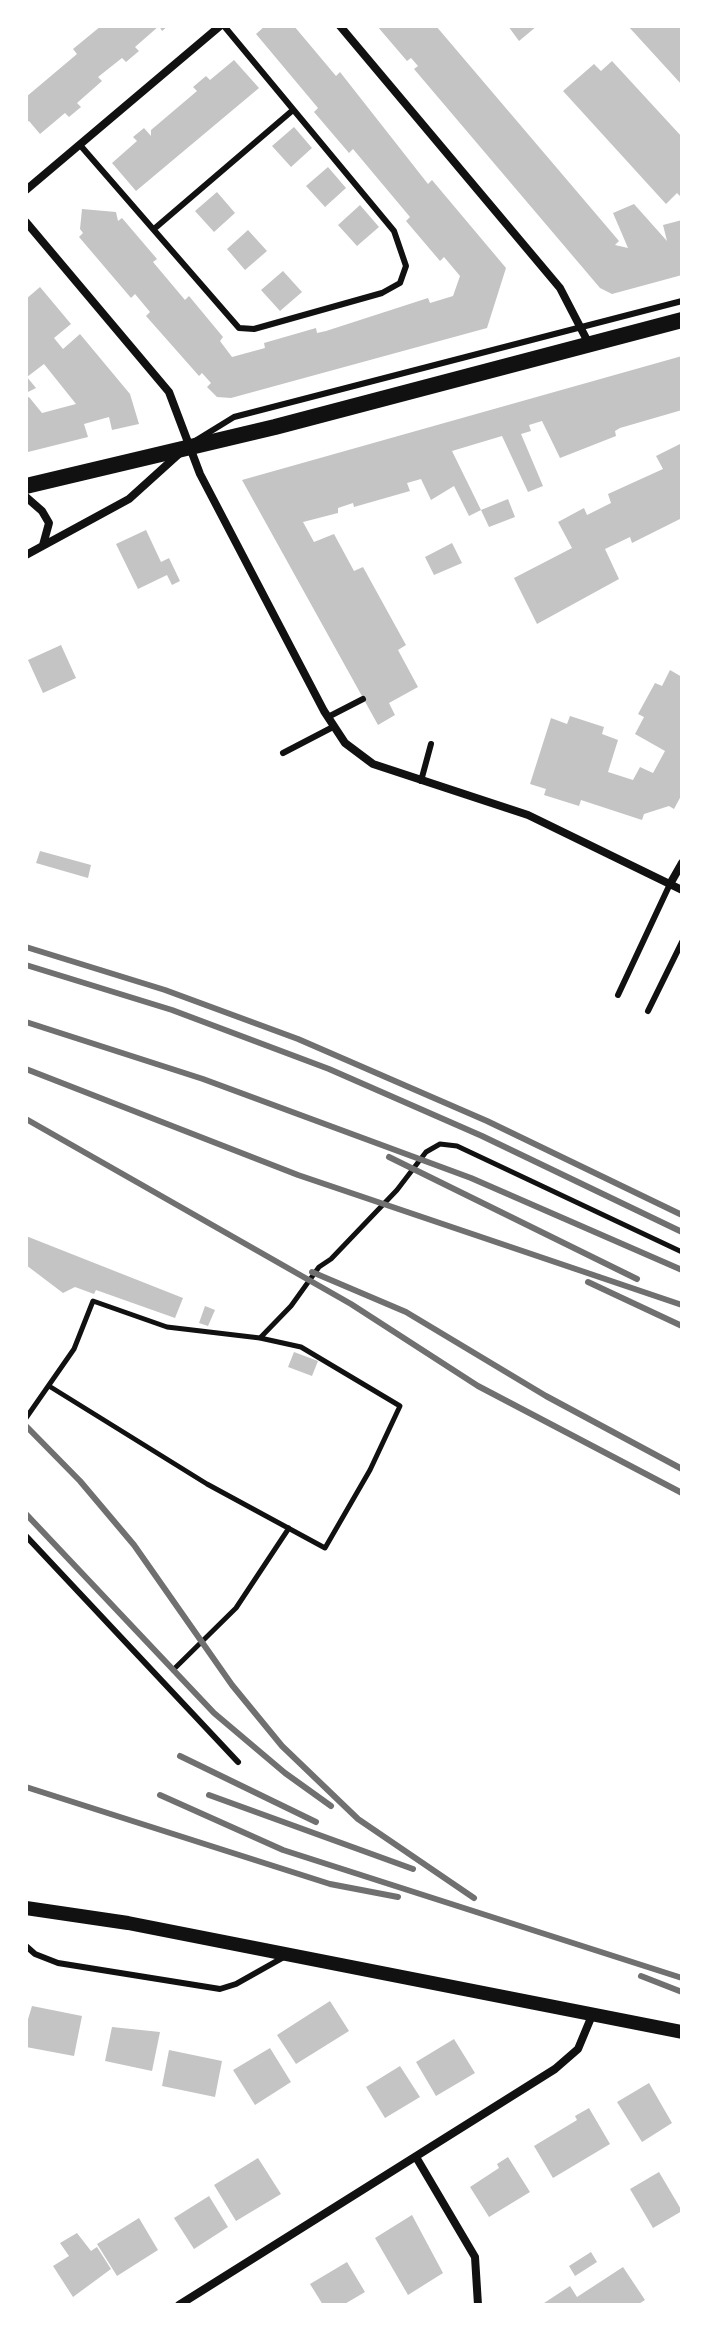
<!DOCTYPE html>
<html>
<head>
<meta charset="utf-8">
<style>
  body { margin:0 }
  #map { position:relative; width:708px; height:2331px; overflow:hidden; background:#fff; font-family:"Nunito Sans",sans-serif }
  canvas { display:block }
  .frame { position:absolute; inset:0; border:28px solid #fff; pointer-events:none }
</style>
</head>
<body>
<div id="map">
<canvas width="708" height="2331"></canvas>
<div class="frame"></div>
</div>
<script>
const c = document.querySelector('canvas').getContext('2d');
c.lineJoin = 'round';
function fillPath(path, color) { c.fillStyle = color; c.fill(path, 'evenodd'); }
const toPath = rows => new Path2D(rows.map(r => 'M' + r).join(''));
function strokePath(path, color, width, dash) { c.strokeStyle = color; c.lineWidth = width; c.lineCap = dash ? 'butt' : 'round'; c.setLineDash(dash || []); c.stroke(path); }
fillPath(toPath([
  [101,26,168,26,162,31,159,26,135,47,139,51,126,62,122,58,98,77,102,81,77,103,81,107,69,117,65,113,40,134,29,121,26,123,26,97,77,54,73,49],
  [265,26,294,26,336,76,340,72,428,184,432,180,506,268,487,328,231,398,217,397,207,387,211,383,202,373,199,376,146,316,150,312,135,294,131,298,79,237,83,233,80,229,82,209,116,212,118,221,122,218,157,259,153,262,185,300,189,296,223,337,220,341,232,357,265,348,264,343,316,328,317,333,326,331,428,298,430,303,453,296,460,276,444,257,440,261,406,221,410,217,353,149,349,153,314,112,318,108,256,34],
  [377,26,436,26,619,241,615,245,628,248,613,213,634,204,667,241,663,225,682,220,682,275,612,294,600,288,414,69,418,66,411,58,407,61],
  [508,26,537,26,519,41],
  [628,26,682,26,682,85],
  [234,60,259,88,136,191,112,163,137,141,133,137,144,128,151,136,151,130,197,91,193,87,206,76,210,80],
  [612,61,682,137,682,198,677,193,666,204,563,91,594,64,601,71],
  [294,127,312,148,291,167,272,146],
  [328,167,346,188,325,207,306,186],
  [217,192,235,213,214,232,195,211],
  [360,205,379,227,357,246,338,225],
  [248,230,267,251,245,270,227,249],
  [283,271,302,292,280,311,261,290],
  [40,287,71,324,54,338,63,349,80,334,130,394,139,424,112,430,109,417,84,424,88,437,28,452,26,398,29,397,42,413,76,404,44,364,27,377,36,388,26,393,26,299],
  [682,356,682,410,620,428,615,431,616,436,560,458,542,421,529,425,531,431,521,434,543,486,528,492,502,436,452,451,481,510,469,516,454,486,431,500,421,479,407,483,410,491,354,507,353,503,338,508,338,513,303,522,314,542,334,534,354,571,363,567,406,645,398,650,418,687,389,703,395,715,378,725,242,480],
  [682,443,682,518,632,543,630,537,605,549,619,579,537,624,514,578,572,548,558,522,584,508,587,515,611,503,608,494,663,469,656,456],
  [508,499,515,517,489,527,481,510],
  [146,530,161,562,169,558,180,581,172,585,167,575,138,589,116,544],
  [452,543,462,563,434,575,425,557],
  [61,645,76,678,43,693,28,660],
  [670,670,682,677,682,794,674,809,669,806,644,814,642,820,581,800,579,806,544,795,546,789,530,784,551,718,567,724,570,716,604,727,602,734,618,740,608,772,633,780,640,767,653,773,665,751,635,734,644,717,638,714,655,683,662,686],
  [40,851,91,865,88,878,36,863],
  [26,1236,183,1298,175,1318,96,1290,94,1294,75,1287,63,1293,26,1265],
  [205,1306,215,1310,208,1326,199,1323],
  [294,1352,318,1361,312,1376,288,1367],
  [330,2001,349,2031,296,2064,277,2035],
  [32,2006,82,2016,74,2056,26,2047,26,2026],
  [112,2027,160,2032,152,2071,105,2061],
  [454,2039,475,2073,436,2096,416,2062],
  [270,2048,291,2082,255,2105,233,2070],
  [169,2050,222,2061,215,2097,162,2086],
  [400,2066,420,2097,385,2118,366,2087],
  [649,2083,672,2123,642,2142,617,2102],
  [589,2108,610,2144,553,2178,534,2146,577,2120,575,2116],
  [508,2157,530,2192,489,2217,470,2187,499,2168,497,2164],
  [258,2158,281,2194,236,2221,214,2185],
  [659,2172,682,2211,653,2228,630,2189],
  [209,2196,228,2227,194,2249,174,2218],
  [412,2215,443,2273,408,2295,375,2238],
  [139,2218,158,2250,117,2276,97,2244],
  [77,2233,91,2251,97,2247,111,2269,73,2297,53,2266,69,2256,60,2243],
  [591,2252,597,2262,575,2276,569,2266],
  [347,2262,365,2292,343,2305,323,2305,310,2284],
  [623,2267,645,2300,637,2305,541,2305,570,2286,577,2297]
]), '#c4c4c4');
strokePath(toPath([
  [260,1338,291,1306,319,1267,331,1259,397,1190,426,1152,440,1144,457,1146,682,1252],
  [26,1418,74,1349,93,1301,167,1327,260,1338,301,1347,400,1406,370,1470,325,1548,207,1484,49,1386],
  [173,1670,236,1608,289,1528]
]), '#111', 5);
strokePath(toPath([
  [80,145,239,328,254,329,382,293,400,283,406,266,394,231,224,26],
  [154,229,293,110],
  [195,441,234,417,682,301],
  [328,717,363,699],
  [283,753,333,727],
  [421,781,431,744],
  [618,995,670,884],
  [648,1011,682,942],
  [26,1536,238,1762],
  [26,1946,35,1954,58,1963,220,1989,236,1984,284,1957]
]), '#111', 6);
strokePath(toPath([
  [340,26,560,288,589,344],
  [26,190,220,26],
  [26,222,169,392,200,474,324,711,345,743,373,764,528,815,682,890],
  [26,497,42,511,49,523,43,545],
  [26,555,129,499,181,452],
  [670,884,682,863],
  [416,2157,475,2257,478,2305],
  [179,2305,555,2069,578,2049,593,2013]
]), '#111', 8);
strokePath(toPath([
  [26,1908,128,1923,682,2032]
]), '#111', 14);
strokePath(toPath([
  [26,486,275,427,682,320]
]), '#111', 16);
strokePath(toPath([
  [26,947,165,990,298,1039,487,1121,682,1215],
  [26,965,172,1010,329,1069,482,1136,682,1232],
  [26,1022,203,1079,471,1178,682,1270],
  [26,1069,298,1175,682,1305],
  [26,1119,351,1304,478,1386,682,1493],
  [389,1157,637,1279],
  [312,1272,406,1312,546,1396,682,1469],
  [588,1282,682,1326],
  [26,1426,80,1481,134,1545,232,1685,282,1746,358,1819,474,1898],
  [26,1514,214,1713,285,1773,331,1806],
  [180,1756,316,1822],
  [26,1787,330,1884,398,1897],
  [160,1795,283,1850,682,1978],
  [209,1795,413,1869],
  [641,1976,682,1992]
]), '#707070', 6);
</script>
</body>
</html>
